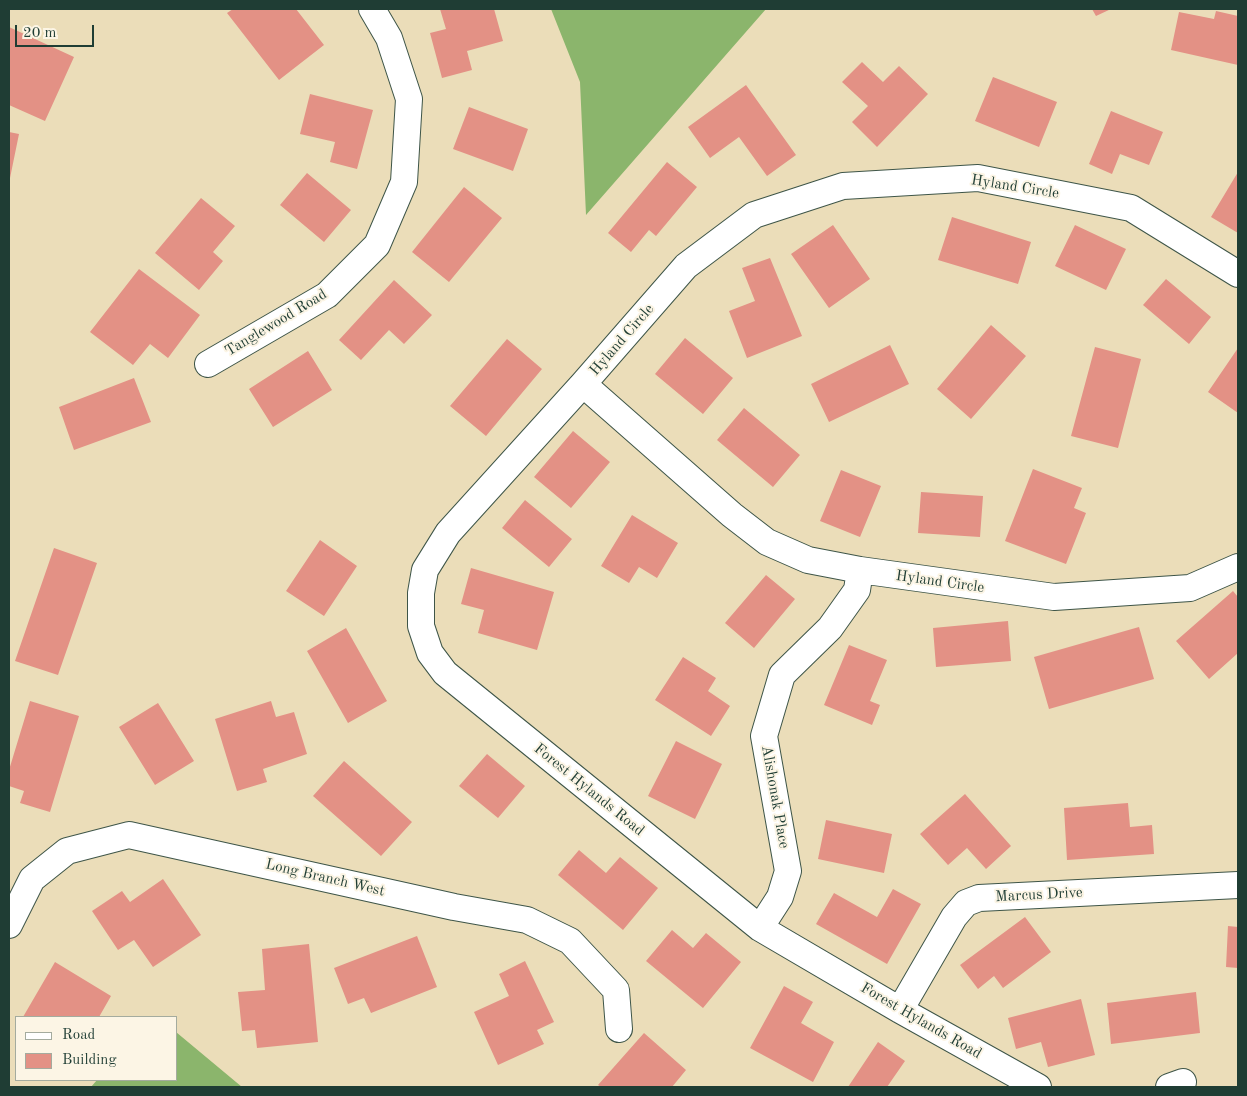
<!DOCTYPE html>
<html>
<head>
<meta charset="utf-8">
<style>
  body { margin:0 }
  #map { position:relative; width:1247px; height:1096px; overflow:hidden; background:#ebddb9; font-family:"Old Standard TT",serif }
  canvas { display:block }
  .frame { position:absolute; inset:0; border:10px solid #1f3d34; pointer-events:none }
  .legend { position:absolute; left:15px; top:1016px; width:162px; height:65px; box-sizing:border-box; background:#fcf5e5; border:1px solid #a4ab9e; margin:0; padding:6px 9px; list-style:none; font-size:15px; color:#1f3d34 }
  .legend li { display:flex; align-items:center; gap:10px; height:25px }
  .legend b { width:25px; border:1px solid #a4ab9e }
  .scale { position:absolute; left:15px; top:25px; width:79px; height:22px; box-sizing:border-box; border:2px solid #1f3d34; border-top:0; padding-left:6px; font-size:15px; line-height:18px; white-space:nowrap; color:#1f3d34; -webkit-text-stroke:4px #fcf5e5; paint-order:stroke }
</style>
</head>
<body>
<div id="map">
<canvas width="1247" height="1096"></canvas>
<div class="frame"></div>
<ul class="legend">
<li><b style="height:6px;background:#fff"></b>Road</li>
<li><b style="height:14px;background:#e39185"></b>Building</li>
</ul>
<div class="scale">20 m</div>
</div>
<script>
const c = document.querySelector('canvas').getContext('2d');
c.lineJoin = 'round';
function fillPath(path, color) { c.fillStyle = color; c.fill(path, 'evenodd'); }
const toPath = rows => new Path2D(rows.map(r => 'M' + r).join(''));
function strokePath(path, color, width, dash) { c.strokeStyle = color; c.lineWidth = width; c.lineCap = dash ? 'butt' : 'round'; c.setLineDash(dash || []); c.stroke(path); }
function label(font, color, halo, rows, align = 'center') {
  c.font = font + ' "Old Standard TT",serif'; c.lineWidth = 4; c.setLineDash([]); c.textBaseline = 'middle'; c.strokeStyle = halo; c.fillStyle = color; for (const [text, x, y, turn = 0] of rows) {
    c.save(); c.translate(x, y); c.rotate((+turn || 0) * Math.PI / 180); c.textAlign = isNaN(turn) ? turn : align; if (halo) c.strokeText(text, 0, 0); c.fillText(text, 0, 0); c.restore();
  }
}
fillPath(toPath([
  [551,9,766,9,586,215,580,82],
  [176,1032,242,1087,91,1087,97,1080,176,1080]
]), '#8bb56c');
fillPath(toPath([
  [233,9,296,9,324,45,279,80,227,13],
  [440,9,494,9,503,41,467,51,472,70,442,78,430,33,446,29],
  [1092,9,1111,9,1096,16],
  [1216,11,1238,16,1238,65,1171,50,1179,12,1214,19],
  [9,27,74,57,45,121,9,105],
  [862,62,883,82,899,66,928,94,877,147,852,122,868,106,842,82],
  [993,77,1057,102,1039,147,975,121],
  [746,85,796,155,767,176,739,137,710,158,688,127],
  [310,94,373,110,357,169,330,162,335,142,300,134],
  [469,107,528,129,513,171,453,149],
  [1111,111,1163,132,1149,165,1120,154,1112,174,1089,164],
  [9,132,19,134,10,178,9,178],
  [667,162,697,187,656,236,649,230,631,252,608,233],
  [1238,172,1238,233,1211,217],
  [307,173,351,210,324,242,280,205],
  [464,187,502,218,449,282,412,252],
  [201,198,235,226,213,252,223,261,199,290,155,253],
  [952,217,1031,242,1018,284,938,260],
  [833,225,870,279,829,308,791,254],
  [1075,225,1126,249,1106,290,1055,266],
  [770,258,802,336,747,358,729,311,755,301,742,268],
  [139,269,200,315,168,358,150,344,133,365,90,332],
  [1166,279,1211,317,1189,344,1143,305],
  [394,280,432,315,404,344,389,330,361,360,339,340],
  [991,325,1026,356,971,419,937,389],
  [685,338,733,378,703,414,655,374],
  [507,339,542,369,486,436,450,406],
  [890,345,909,384,829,422,811,384],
  [1095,347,1141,359,1118,448,1071,436],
  [1238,348,1238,413,1208,392],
  [308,351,332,390,273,427,249,389],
  [134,378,151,422,74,450,59,407],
  [744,408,800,455,773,487,717,440],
  [573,431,610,462,571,508,534,477],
  [1033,469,1082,488,1074,508,1086,513,1066,564,1005,541],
  [841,470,881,486,860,537,820,521],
  [921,492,983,496,980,537,918,533],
  [525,500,572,539,549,567,502,528],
  [632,515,678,543,657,578,639,567,629,583,601,566],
  [320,540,357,566,324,616,286,591],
  [54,548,97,563,58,675,15,661],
  [471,568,554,592,537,650,478,633,484,610,461,604],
  [766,575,795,599,754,648,725,623],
  [1233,591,1238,597,1238,653,1209,679,1176,641],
  [1008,621,1011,661,936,667,933,628],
  [1139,627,1154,679,1049,709,1034,657],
  [346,628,387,701,348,723,307,651],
  [849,645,887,660,870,701,880,705,872,725,824,705],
  [683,657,716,678,708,691,730,706,711,736,655,700],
  [30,701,79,716,50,812,20,803,24,791,9,786,9,770],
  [271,701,276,717,294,712,307,754,263,769,267,782,237,791,215,719],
  [158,703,194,761,155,785,119,727],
  [676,741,722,764,695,819,648,796],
  [487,754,525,786,498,818,459,786],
  [344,761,412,822,381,856,313,796],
  [965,794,1011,846,986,869,967,848,948,865,920,834],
  [1128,803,1130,827,1152,825,1154,854,1067,860,1064,808],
  [826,820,892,834,884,873,818,859],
  [579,850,606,873,620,857,658,888,623,930,558,875],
  [163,879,201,935,153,967,134,940,118,950,92,911,122,891,130,902],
  [893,889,921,904,887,964,816,924,834,893,877,917],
  [1025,917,1051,952,1003,988,994,976,978,989,960,965],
  [1228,926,1238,927,1238,968,1226,967],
  [672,930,693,948,706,933,741,962,703,1008,646,961],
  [417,936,437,987,371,1013,364,998,348,1004,334,968],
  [309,944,318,1042,257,1048,255,1030,242,1031,238,992,265,990,262,949],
  [525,961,554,1022,537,1030,544,1044,498,1065,474,1012,509,996,499,974],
  [55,962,111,996,99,1017,23,1017],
  [784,986,813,1002,801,1023,834,1042,813,1082,750,1048],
  [1196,992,1200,1033,1111,1044,1107,1003],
  [1081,999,1095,1055,1048,1067,1041,1042,1016,1049,1008,1018],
  [644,1033,686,1070,672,1087,601,1087,598,1085],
  [878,1042,905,1061,887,1087,848,1087]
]), '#e39185');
const street = toPath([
  [208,364,327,295,377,245,404,182,409,99,389,38,372,9],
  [583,384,732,515,767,542,808,560,860,570,1054,597,1190,588,1238,567],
  [9,925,32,879,67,851,129,835,454,907,527,920,570,941,616,990,619,1029],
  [760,928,780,897,788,871,764,736,782,675,830,628,857,590,860,570],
  [900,1010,954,917,966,903,979,898,1238,885],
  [1038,1087,900,1010,760,928,445,673,430,653,421,626,421,593,425,570,448,533,583,384,686,266,754,215,843,186,978,178,1131,208,1238,274],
  [1169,1087,1183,1082]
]);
strokePath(street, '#3e5548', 28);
strokePath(street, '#fff', 26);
label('15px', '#1f3d34', '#fcf5e5', [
  ["Hyland Circle",1015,187,9],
  ["Tanglewood Road",276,323,-31],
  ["Hyland Circle",622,340,-49],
  ["Hyland Circle",940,582,8],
  ["Forest Hylands Road",589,790,39],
  ["Alishonak Place",775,797,80],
  ["Long Branch West",325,878,13],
  ["Marcus Drive",1039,895,-3],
  ["Forest Hylands Road",921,1021,30]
]);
</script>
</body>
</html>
